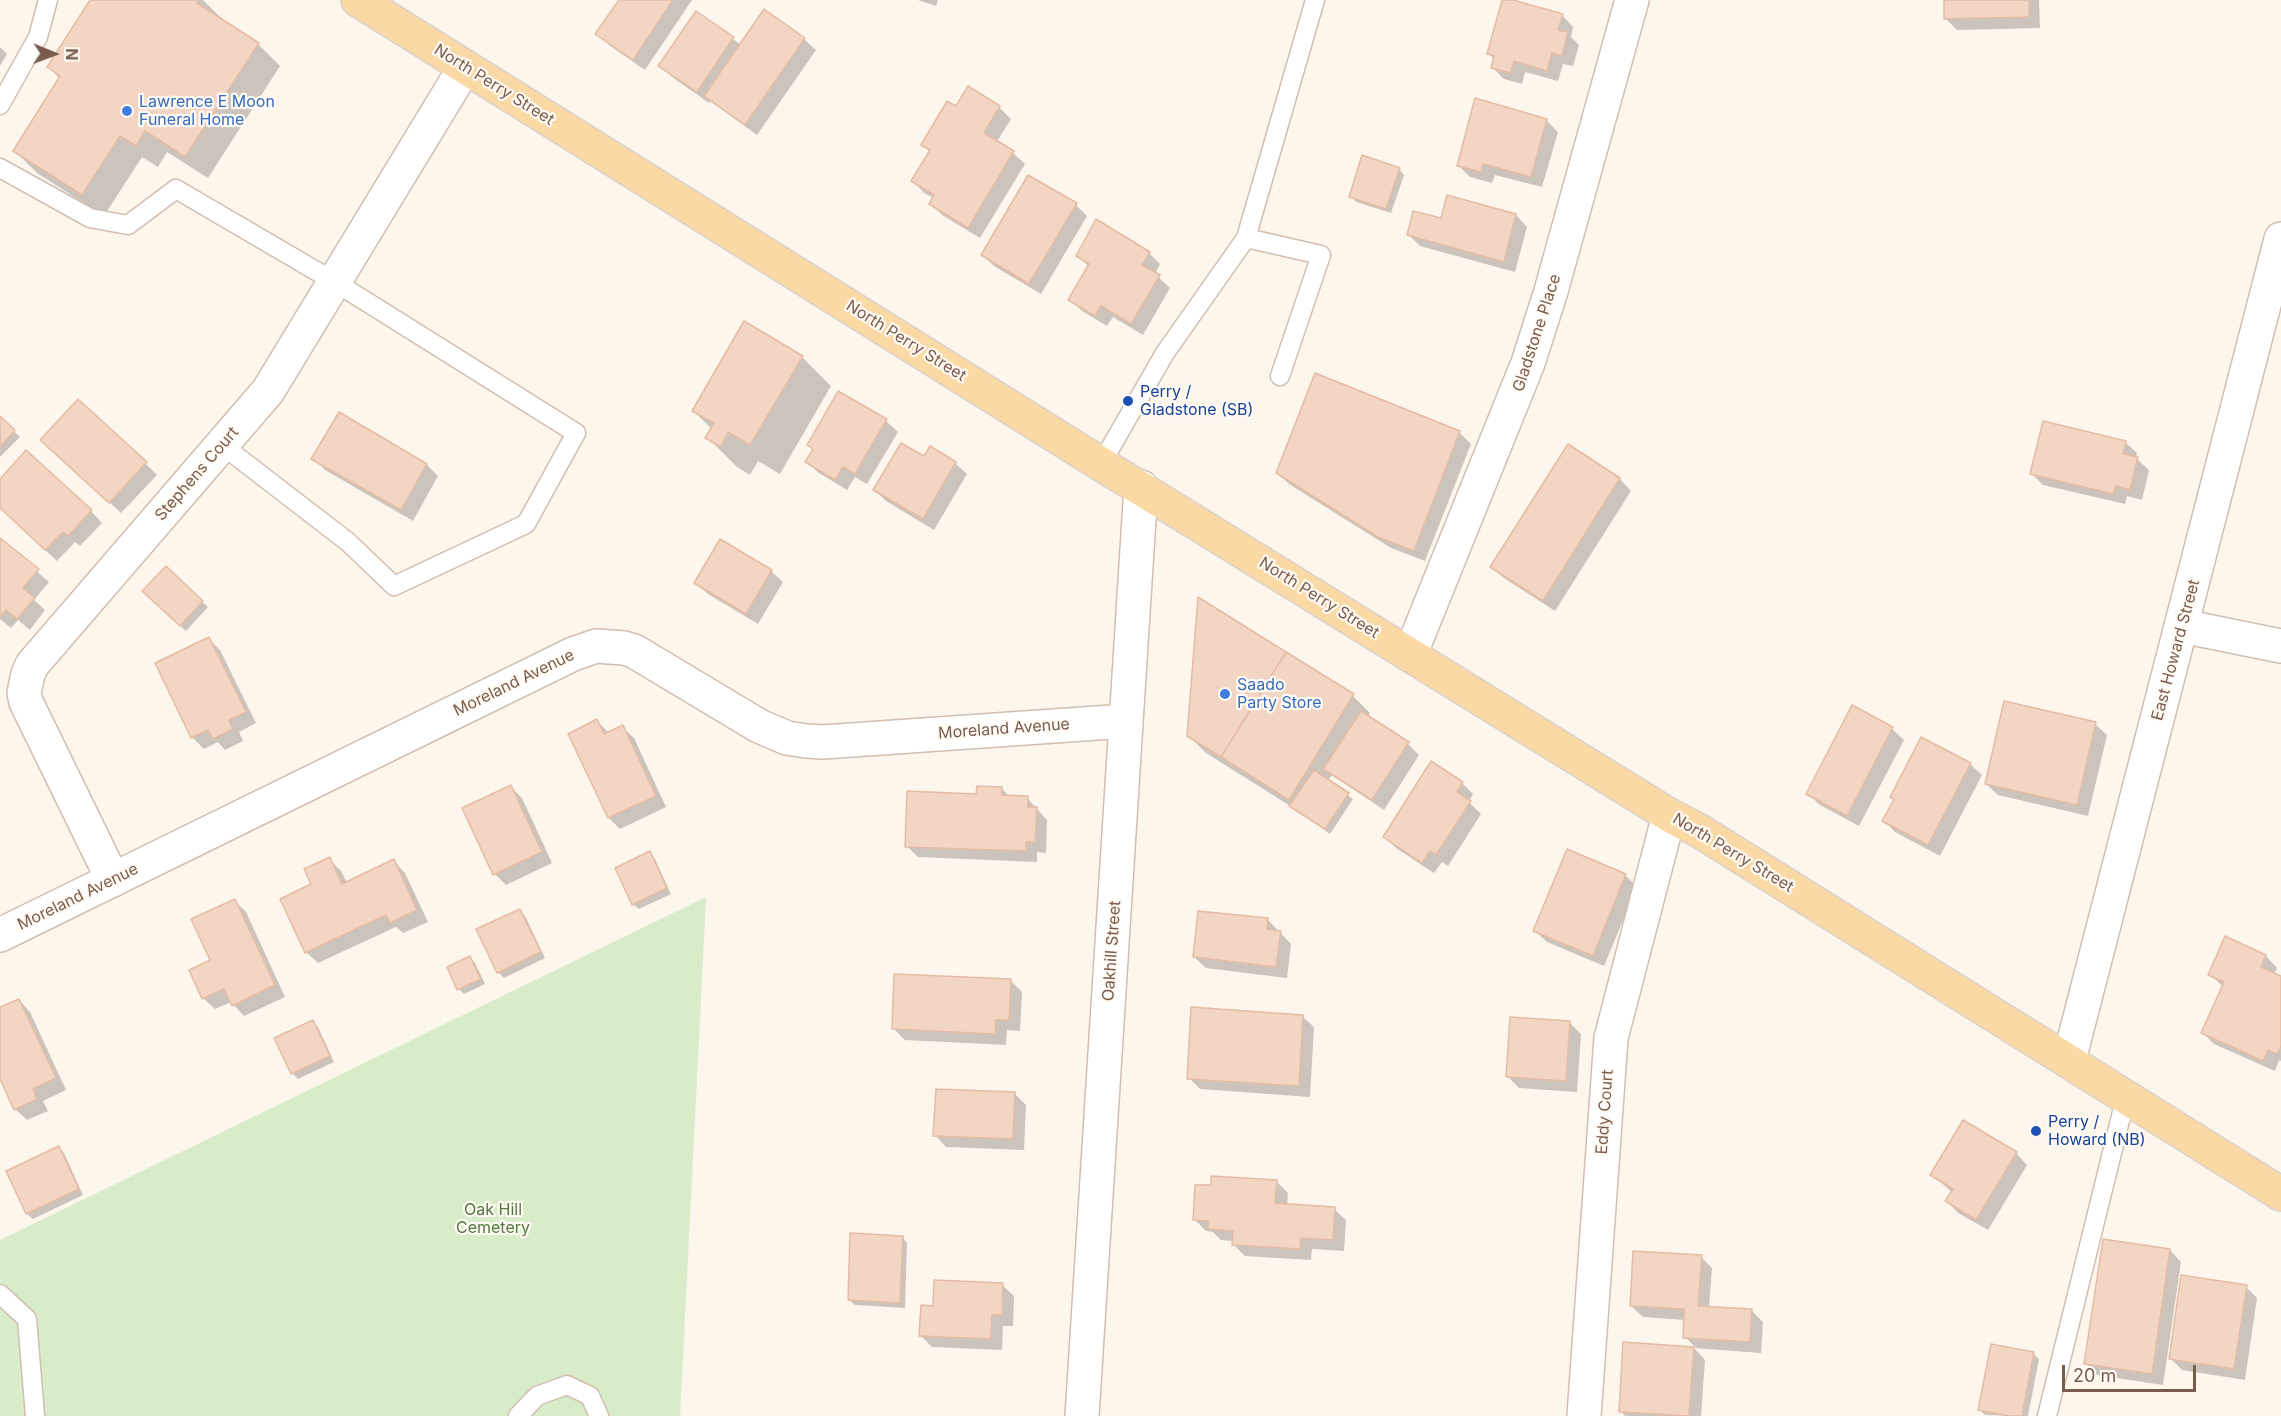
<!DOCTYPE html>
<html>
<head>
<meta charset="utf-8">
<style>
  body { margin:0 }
  #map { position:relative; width:2281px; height:1416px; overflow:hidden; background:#fdf6ec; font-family:Inter,sans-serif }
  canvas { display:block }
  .north { position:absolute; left:24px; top:24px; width:60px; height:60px; -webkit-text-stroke:4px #fffaf3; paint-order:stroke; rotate:91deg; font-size:16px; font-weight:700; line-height:24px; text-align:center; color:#7a5c4d }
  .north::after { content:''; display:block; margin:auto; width:21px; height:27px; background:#7a5c4d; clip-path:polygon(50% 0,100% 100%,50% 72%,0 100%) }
  .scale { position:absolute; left:2062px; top:1365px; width:134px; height:27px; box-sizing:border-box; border:3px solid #7a5c4d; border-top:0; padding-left:8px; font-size:18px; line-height:21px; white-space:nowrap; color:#7a5c4d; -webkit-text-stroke:4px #fffaf3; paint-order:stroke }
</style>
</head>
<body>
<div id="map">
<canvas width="2281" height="1416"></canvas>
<div class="north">N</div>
<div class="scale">20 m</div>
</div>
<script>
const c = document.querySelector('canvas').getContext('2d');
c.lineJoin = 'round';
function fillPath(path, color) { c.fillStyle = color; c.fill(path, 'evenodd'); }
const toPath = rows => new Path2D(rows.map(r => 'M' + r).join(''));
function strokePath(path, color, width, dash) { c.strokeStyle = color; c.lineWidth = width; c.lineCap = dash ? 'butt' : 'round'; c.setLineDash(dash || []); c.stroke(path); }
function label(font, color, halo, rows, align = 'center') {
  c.font = font + ' Inter,sans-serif'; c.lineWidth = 4.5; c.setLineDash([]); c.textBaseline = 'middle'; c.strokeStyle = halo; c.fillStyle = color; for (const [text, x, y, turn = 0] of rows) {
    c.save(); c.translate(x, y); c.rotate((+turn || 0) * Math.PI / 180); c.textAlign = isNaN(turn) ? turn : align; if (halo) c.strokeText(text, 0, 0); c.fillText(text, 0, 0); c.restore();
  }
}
fillPath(toPath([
  [706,897,680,1416,0,1416,0,1240]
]), '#d8ecc9');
fillPath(toPath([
  [92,0,203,0,222,19,221,20,258,44,280,66,208,178,167,152,158,167,142,157,104,216,37,173,15,151,60,79,49,67],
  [620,0,692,0,645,70,609,45,597,34],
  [918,0,938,0,936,6],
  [1504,0,1562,15,1573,27,1571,37,1579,45,1573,66,1563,64,1558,81,1525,72,1522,84,1504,79,1493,68,1495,60,1489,54],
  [1945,0,2039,0,2040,28,1957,30,1946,19],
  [697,13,741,45,804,39,816,50,757,135,710,101,709,103,672,77,660,65],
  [0,47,7,54,0,66],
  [999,107,1011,119,996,143,1013,153,1025,164,980,238,942,215,931,204,934,198,924,193,913,181,930,152,923,145,956,108],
  [1546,120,1558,132,1542,187,1495,175,1492,183,1470,177,1458,165],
  [1399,169,1404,175,1391,213,1356,202,1351,196],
  [1076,205,1087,216,1041,294,994,266,983,255],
  [1516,215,1527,227,1515,272,1420,246,1408,234],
  [1149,253,1160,264,1155,274,1170,288,1143,335,1113,317,1107,326,1082,311,1070,300,1089,267,1078,255],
  [802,357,831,386,780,474,758,461,750,475,737,467,707,437,712,429,693,411],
  [839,393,886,421,898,432,867,484,855,477,847,490,819,473,807,462,814,450,809,445],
  [339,414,427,465,438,476,413,521,325,470,313,458],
  [0,418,20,437,0,457],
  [1459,432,1471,444,1425,561,1391,548,1289,484,1278,473],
  [2125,442,2137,453,2136,458,2149,470,2142,500,2127,496,2125,504,2043,485,2032,474],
  [1568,446,1620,479,1631,491,1555,611,1504,578,1492,567],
  [54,451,145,463,157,475,121,513],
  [925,458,955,463,967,474,934,530,886,501,875,490],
  [0,481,91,511,102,523,80,546,75,542,57,561,0,507],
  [0,540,49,582,34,600,45,610,30,630,18,620,11,628,0,619],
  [166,568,208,607,186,631,144,591],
  [771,571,783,582,758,624,708,594,696,583],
  [1200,599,1353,696,1370,713,1367,717,1408,744,1419,755,1384,810,1332,775,1328,781,1353,799,1330,834,1292,807,1206,753,1189,736],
  [209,639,220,650,256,723,239,732,243,741,225,750,218,742,204,749,192,737],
  [1853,707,1892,729,1904,740,1859,826,1820,805,1808,794],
  [597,721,609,733,622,727,634,738,666,807,620,829,609,818],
  [2095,724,2107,735,2088,816,1998,795,1986,784],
  [1970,764,1982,775,1940,856,1895,832,1884,821,1895,800,1892,797],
  [1462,783,1473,794,1469,802,1481,814,1448,866,1442,862,1434,873,1396,848,1385,837],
  [510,786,522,798,552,863,506,885,495,874],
  [1002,789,1010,797,1027,798,1047,820,1046,853,1037,852,1037,862,918,857,907,846,978,796],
  [650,853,655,859,671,894,639,909,633,904],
  [329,859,341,871,347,883,394,861,405,873,428,922,403,933,396,927,318,963,306,952,313,884],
  [1625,875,1637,887,1604,966,1547,942,1535,931],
  [235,901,246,912,285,997,244,1016,231,1002,215,1009,203,998,212,961],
  [520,910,525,916,545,958,504,978,498,972],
  [1268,920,1291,944,1287,978,1206,968,1194,957],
  [2225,938,2266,956,2277,968,2274,974,2281,977,2281,1061,2279,1060,2275,1071,2214,1044,2203,1033,2223,987,2210,974],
  [470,958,475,963,485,984,464,994,459,989],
  [1010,980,1022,992,1020,1031,1007,1030,1006,1045,905,1040,894,1029],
  [19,1000,30,1012,66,1090,43,1101,48,1111,27,1120,15,1109,0,1076,0,1009],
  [1302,1016,1314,1027,1310,1097,1200,1089,1189,1078],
  [312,1021,318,1027,334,1062,298,1079,292,1073,276,1039],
  [1570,1023,1581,1034,1577,1092,1519,1088,1507,1076],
  [1015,1094,1026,1105,1024,1150,946,1147,935,1135],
  [59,1148,64,1153,83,1195,33,1219,27,1214,8,1172],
  [2016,1153,2027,1165,1988,1230,1958,1213,1947,1201,1952,1192,1932,1175],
  [1276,1181,1288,1193,1287,1206,1334,1209,1346,1220,1344,1251,1312,1249,1311,1260,1245,1256,1233,1244,1233,1241,1221,1240,1213,1232,1206,1231,1194,1219,1213,1187],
  [902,1237,907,1243,905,1308,855,1305,849,1300],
  [2170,1250,2181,1262,2163,1385,2097,1375,2086,1364],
  [1701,1257,1712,1268,1709,1308,1752,1311,1763,1322,1761,1353,1694,1348,1705,1360,1701,1416,1625,1416,1621,1411,1625,1344,1696,1348,1685,1337,1685,1320,1643,1317,1631,1306],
  [1002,1285,1014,1296,1013,1326,1003,1326,1002,1350,932,1347,921,1336,935,1308],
  [2246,1287,2257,1298,2245,1380,2182,1370,2171,1359],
  [2033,1353,2039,1359,2028,1416,1985,1415,1980,1410]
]), '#0003');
const building = toPath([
  [90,0,199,0,197,3,259,43,185,157,145,131,136,146,120,136,82,195,13,151,60,76,47,67,90,0],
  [619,0,673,0,633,60,595,34,619,0],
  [1502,0,1513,0,1563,14,1558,30,1568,32,1562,56,1552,53,1547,71,1514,61,1511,73,1491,68,1494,56,1487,54,1502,0],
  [1944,0,2029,0,2029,17,1944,19,1944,0],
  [764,9,805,38,745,125,704,96,764,9],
  [696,11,734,37,697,92,658,66,696,11],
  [968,86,1000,106,984,133,1014,151,968,228,929,204,934,195,911,181,930,150,921,145,947,101,956,106,968,86],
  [1475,98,1547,119,1531,177,1483,164,1481,172,1457,166,1475,98],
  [1362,155,1400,168,1386,209,1349,197,1362,155],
  [1028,175,1077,203,1029,284,981,255,1028,175],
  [1447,195,1516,214,1504,262,1407,235,1413,211,1441,218,1447,195],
  [1096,219,1150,252,1142,265,1160,275,1131,324,1101,306,1095,316,1068,300,1089,264,1076,256,1096,219],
  [744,321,803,356,750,445,728,432,721,447,705,438,714,423,692,411,744,321],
  [1315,373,1460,431,1414,551,1378,537,1276,473,1315,373],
  [838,391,887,419,855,474,843,467,835,480,805,462,813,449,807,445,838,391],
  [78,399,147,462,109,503,40,440,78,399],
  [339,412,427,464,401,510,311,459,339,412],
  [0,416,15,430,0,447,0,416],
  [2043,421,2126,441,2123,454,2138,457,2130,490,2116,486,2113,494,2030,474,2043,421],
  [901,443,924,456,930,446,956,462,923,519,873,490,901,443],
  [1568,444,1620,478,1543,601,1490,567,1568,444],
  [26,450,92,510,68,536,63,532,45,550,0,508,0,479,26,450],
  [0,538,39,569,23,588,35,598,17,619,6,610,0,617,0,538],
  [720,539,772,570,746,614,694,583,720,539],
  [166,566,203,601,180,626,142,591,166,566],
  [1198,597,1286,652,1221,757,1187,736,1198,597],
  [209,637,246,712,229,720,233,729,213,739,208,730,191,738,155,663,209,637],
  [1286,652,1354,694,1289,800,1221,757,1286,652],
  [2004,701,2096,722,2077,805,1985,784,2004,701],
  [1852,705,1893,727,1847,816,1806,794,1852,705],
  [1361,711,1409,742,1372,800,1323,769,1361,711],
  [597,719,604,734,623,725,656,796,608,818,568,734,597,719],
  [1921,737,1971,763,1928,845,1882,821,1894,799,1890,797,1921,737],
  [1431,761,1463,782,1457,792,1471,801,1436,855,1430,851,1422,863,1383,837,1431,761],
  [1314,770,1349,793,1325,829,1289,806,1314,770],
  [511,785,542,852,493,875,462,808,511,785],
  [977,786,1002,787,1002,795,1028,796,1028,807,1037,807,1035,842,1026,842,1026,851,905,847,907,791,976,794,977,786],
  [1567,849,1626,874,1593,956,1533,931,1567,849],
  [650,851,667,888,632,905,615,868,650,851],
  [330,857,342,884,394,859,417,910,390,923,386,915,305,953,280,899,311,884,304,869,330,857],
  [235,899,275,985,232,1006,224,989,202,999,189,970,210,960,191,919,235,899],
  [520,909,541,952,497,973,476,929,520,909],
  [1198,911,1268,918,1267,929,1281,931,1276,967,1193,957,1198,911],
  [2225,936,2266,955,2261,967,2281,976,2281,1046,2277,1054,2268,1050,2263,1061,2201,1033,2224,982,2208,975,2225,936],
  [470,956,481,979,457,990,447,967,470,956],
  [894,974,1011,979,1009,1020,996,1020,995,1034,892,1029,894,974],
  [19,999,56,1078,33,1089,37,1099,14,1110,0,1079,0,1007,19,999],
  [1191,1007,1303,1015,1299,1086,1187,1079,1191,1007],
  [1510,1017,1570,1021,1566,1081,1506,1077,1510,1017],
  [313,1020,330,1056,291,1074,274,1038,313,1020],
  [936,1089,1015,1092,1013,1139,933,1136,936,1089],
  [1963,1120,2017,1152,1976,1220,1945,1201,1953,1189,1930,1175,1963,1120],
  [59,1146,79,1189,26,1214,6,1171,59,1146],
  [1211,1176,1277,1180,1275,1203,1335,1207,1333,1240,1301,1238,1300,1249,1232,1245,1233,1231,1208,1229,1208,1221,1193,1220,1195,1185,1211,1185,1211,1176],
  [850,1233,903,1236,900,1303,848,1300,850,1233],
  [2103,1239,2170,1249,2152,1374,2084,1364,2103,1239],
  [1633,1251,1702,1255,1698,1306,1752,1309,1750,1342,1683,1338,1684,1309,1630,1306,1633,1251],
  [2181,1275,2247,1285,2234,1369,2169,1359,2181,1275],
  [934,1280,1003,1283,1002,1315,992,1315,991,1339,919,1336,921,1305,933,1306,934,1280],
  [1623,1342,1694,1347,1689,1416,1619,1412,1623,1342],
  [1991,1344,2034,1352,2022,1416,2009,1416,1978,1410,1991,1344]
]);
fillPath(building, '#f3d5c3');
strokePath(building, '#e6bba3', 1.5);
const lane = toPath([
  [0,105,38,37,48,0],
  [0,168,90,218,128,225,176,189,335,282,576,433,526,524,394,586,348,542,222,445],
  [1246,238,1321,255,1280,376],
  [1101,464,1165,353,1246,238,1315,0],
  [0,1294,27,1319,35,1416],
  [518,1416,537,1396,567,1385,590,1396,599,1416],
  [2047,1416,2126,1096]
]);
const street = toPath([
  [2182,626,2281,646],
  [1410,655,1528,363,1551,291,1632,0],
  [113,880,26,702,24,693,28,674,32,665,268,391,465,67],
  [0,935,573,654,596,646,624,648,634,651,759,726,787,738,806,741,823,742,1126,721],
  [2069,1060,2281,239],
  [1082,1416,1141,487],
  [1584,1416,1611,1038,1669,815]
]);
const primary = toPath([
  [358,0,1101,464,1669,815,1698,830,2281,1194]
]);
strokePath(lane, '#d1beb0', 21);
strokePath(street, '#d1beb0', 36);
strokePath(primary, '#dad1cd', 36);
strokePath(lane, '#fff', 18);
strokePath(street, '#fff', 33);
strokePath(primary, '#fbd9a5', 33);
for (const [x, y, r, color] of [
  [127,111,6,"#3f7fe0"],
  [1128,401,6,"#1a4fb4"],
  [1225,694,6,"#3f7fe0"],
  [2036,1131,6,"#1a4fb4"]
]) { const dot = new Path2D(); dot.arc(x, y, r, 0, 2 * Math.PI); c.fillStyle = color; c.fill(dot); strokePath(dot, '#fffaf3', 2); }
label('16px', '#7a5c4d', '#fffaf3', [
  ["North Perry Street",494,85,32],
  ["Gladstone Place",1537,333,-72],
  ["North Perry Street",906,341,32],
  ["Stephens Court",197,474,-49],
  ["North Perry Street",1319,598,32],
  ["East Howard Street",2176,650,-75],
  ["Moreland Avenue",514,683,-26],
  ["Moreland Avenue",1004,729,-4],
  ["North Perry Street",1733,853,31],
  ["Moreland Avenue",78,897,-26],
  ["Oakhill Street",1112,951,-86],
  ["Eddy Court",1605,1112,-86]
]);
label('16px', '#366cbe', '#fffaf3', [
  ["Lawrence E Moon",139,102],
  ["Funeral Home",139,120],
  ["Saado",1237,685],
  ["Party Store",1237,703]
], 'left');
label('16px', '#164399', '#fffaf3', [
  ["Perry /",1140,392],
  ["Gladstone (SB)",1140,410],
  ["Perry /",2048,1122],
  ["Howard (NB)",2048,1140]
], 'left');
label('16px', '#537a41', '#fffaf3', [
  ["Oak Hill",493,1210],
  ["Cemetery",493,1228]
]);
</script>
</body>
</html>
